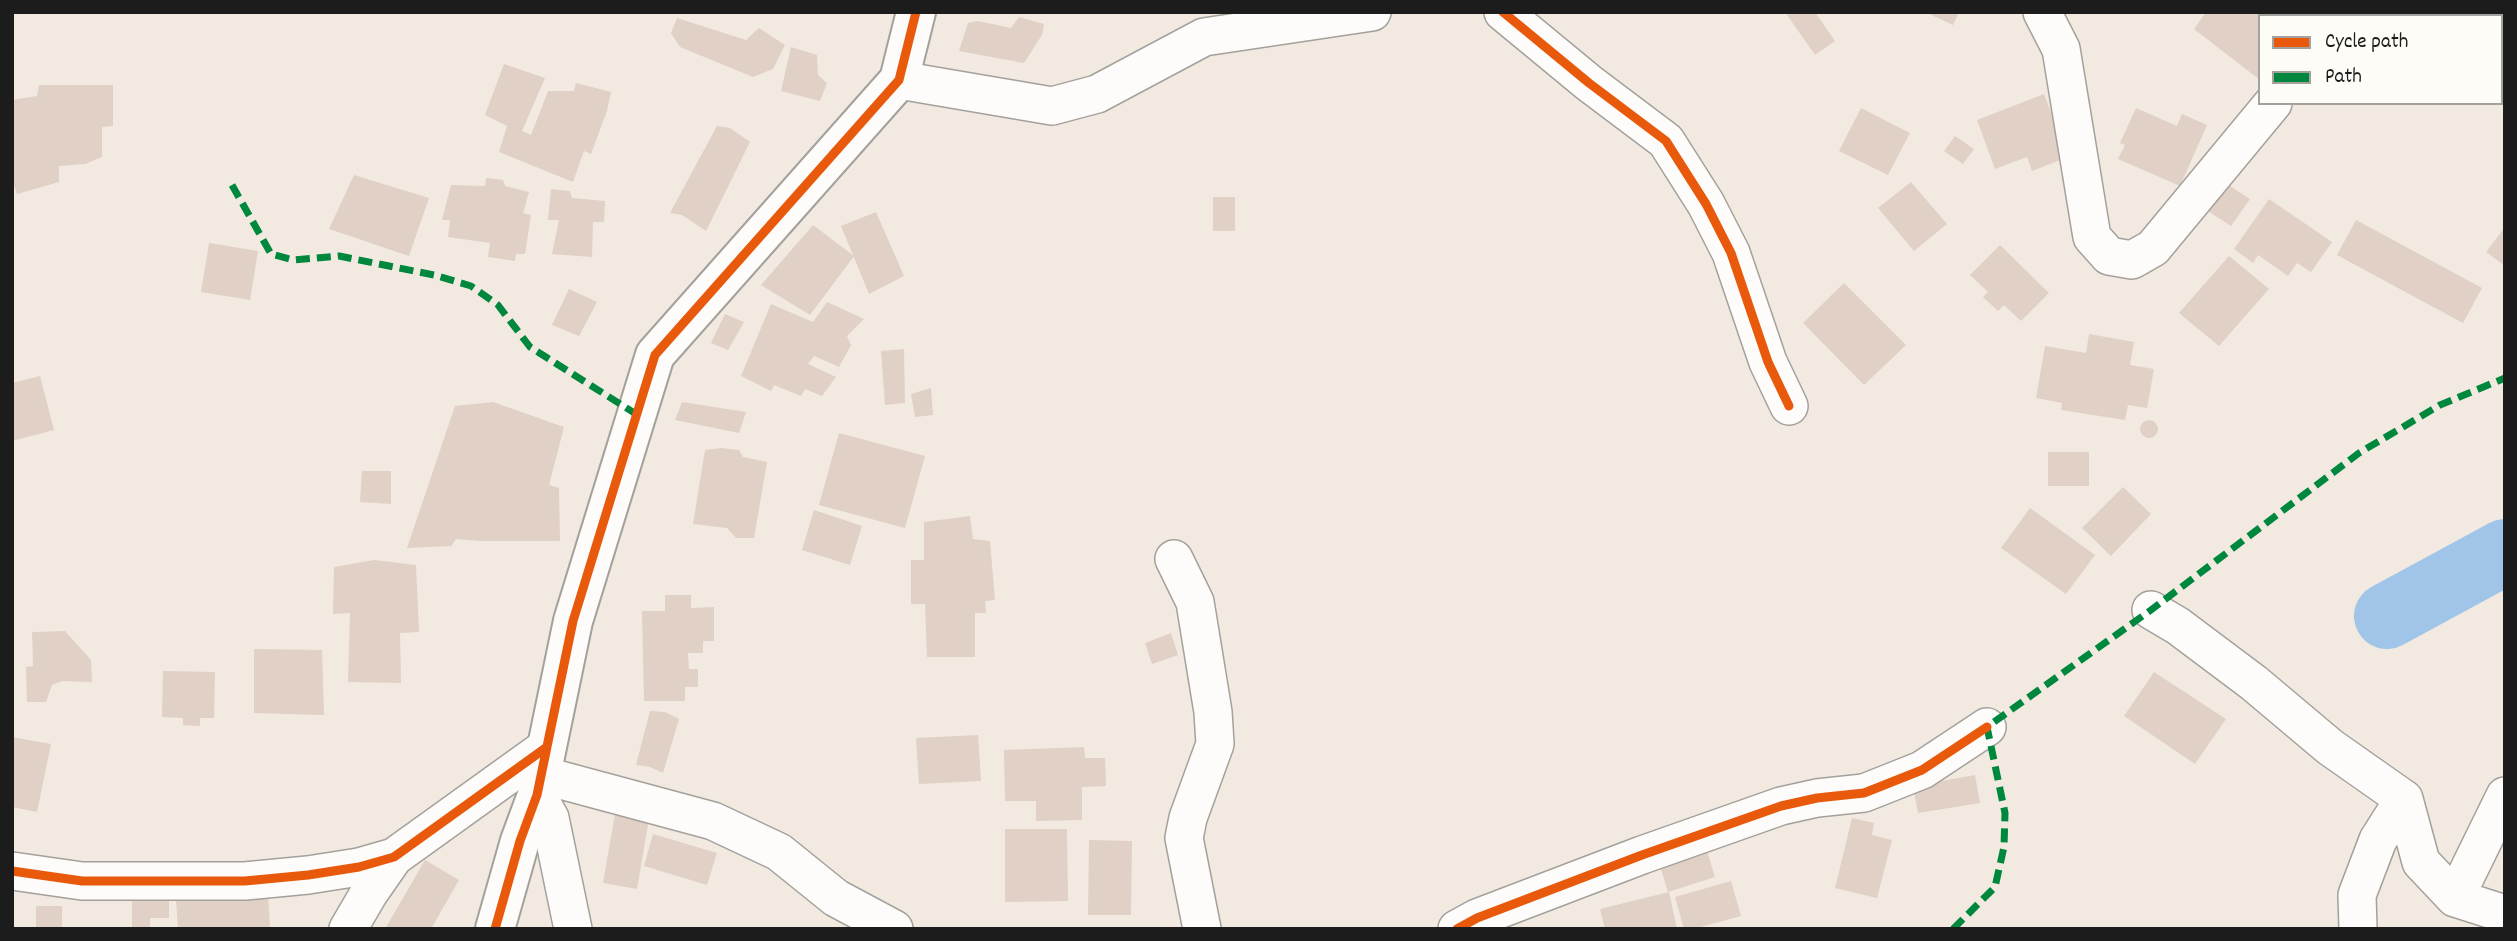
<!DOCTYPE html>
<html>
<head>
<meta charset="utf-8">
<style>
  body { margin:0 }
  #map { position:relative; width:2517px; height:941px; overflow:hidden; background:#f2eae0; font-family:Dekko,sans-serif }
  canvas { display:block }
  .frame { position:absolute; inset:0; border:14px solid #1c1c1c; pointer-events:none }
  .legend { position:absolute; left:2258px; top:14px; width:245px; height:91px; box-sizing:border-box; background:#fdfcf7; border:2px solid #a3a29f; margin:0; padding:9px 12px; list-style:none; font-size:21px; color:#1c1c1c }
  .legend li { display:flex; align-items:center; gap:14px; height:35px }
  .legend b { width:35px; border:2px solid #a3a29f }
</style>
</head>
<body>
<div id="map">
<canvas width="2517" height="941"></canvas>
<div class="frame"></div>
<ul class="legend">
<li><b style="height:9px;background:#e8590c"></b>Cycle path</li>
<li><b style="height:9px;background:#00873e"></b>Path</li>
</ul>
</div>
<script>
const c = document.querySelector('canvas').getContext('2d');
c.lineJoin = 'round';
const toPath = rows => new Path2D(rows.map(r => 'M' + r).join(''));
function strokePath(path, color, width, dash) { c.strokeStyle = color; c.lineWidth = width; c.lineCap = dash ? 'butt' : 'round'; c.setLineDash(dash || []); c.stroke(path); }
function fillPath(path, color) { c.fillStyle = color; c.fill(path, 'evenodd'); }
strokePath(toPath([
  [2387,616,2505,552]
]), '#a1c5e9', 66);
fillPath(toPath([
  [1785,12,1815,12,1835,41,1815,55],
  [1925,12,1959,12,1953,25],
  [2206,12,2280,12,2285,16,2260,16,2260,80,2194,29],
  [1019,17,1044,24,1042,35,1024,63,959,51,968,23,978,21,1011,28],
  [677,18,746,40,759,28,785,45,773,69,753,77,680,47,671,33],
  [791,47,817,55,818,75,827,83,820,101,781,91],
  [504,64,545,78,522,131,531,135,548,91,574,91,576,83,611,92,607,111,591,154,584,151,573,182,499,152,507,126,485,115],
  [39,85,113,85,113,126,102,127,102,157,85,164,59,166,59,182,17,194,12,180,12,100,37,96],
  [2044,94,2068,157,2032,171,2027,157,1995,169,1977,120],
  [1861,108,1910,133,1888,175,1839,151],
  [2136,108,2177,126,2182,114,2207,125,2180,186,2118,159,2125,145,2120,143],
  [717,126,730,128,750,142,706,231,682,215,670,213],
  [1955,136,1974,149,1963,164,1944,151],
  [354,175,429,198,409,256,329,229],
  [486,178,503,180,505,186,529,192,523,213,531,215,525,254,516,254,515,261,488,257,490,243,448,237,450,220,442,220,451,185,485,186],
  [1911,182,1947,224,1914,251,1878,208],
  [2227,184,2250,199,2231,226,2208,211],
  [551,189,570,191,572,198,605,201,604,222,593,222,592,257,552,254,559,220,548,220],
  [1213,197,1235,197,1235,231,1213,231],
  [2269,199,2332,242,2311,272,2297,263,2288,276,2258,255,2253,263,2234,249],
  [876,212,904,276,869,294,841,226],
  [2356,220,2482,288,2463,323,2337,255],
  [813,225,854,256,810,315,761,285],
  [2505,227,2505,266,2486,252],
  [209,243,258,251,250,300,201,292],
  [2000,245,2049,293,2021,321,2004,305,1998,311,1983,297,1988,292,1970,275],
  [2229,256,2269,289,2219,346,2179,313],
  [1844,283,1906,345,1864,385,1803,323],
  [569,289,597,302,579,336,552,325],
  [827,302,864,319,847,336,851,345,839,367,814,356,808,364,836,377,822,396,805,389,801,396,774,385,771,391,741,376,771,304,813,322],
  [725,314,744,322,728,350,711,343],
  [2089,334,2134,342,2130,365,2154,369,2147,408,2128,405,2125,420,2061,410,2062,403,2036,398,2045,346,2086,353],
  [904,349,905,403,885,405,881,351],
  [40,376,54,430,12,441,12,383],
  [931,388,933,415,915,417,911,394],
  [493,402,564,427,549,485,559,488,560,541,480,541,456,539,451,546,407,548,455,406],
  [682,402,746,412,739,433,675,420],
  '2140 429a9 9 0 1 1 18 0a9 9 0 1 1-18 0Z',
  [839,433,925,456,905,528,819,505],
  [721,448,739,450,743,457,767,462,754,538,736,538,727,528,693,524,705,450],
  [2048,452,2089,452,2089,486,2048,486],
  [362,471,391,471,391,504,360,502],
  [2123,487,2151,514,2111,556,2082,528],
  [2030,508,2095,555,2066,594,2001,548],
  [814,510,862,526,850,565,802,550],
  [970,516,973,539,990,541,995,600,985,601,986,613,975,613,975,657,927,657,925,604,911,604,911,560,924,560,924,522],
  [374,560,416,565,419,632,400,633,401,683,348,682,350,613,333,614,334,567],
  [665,595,691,595,691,608,714,607,714,641,703,641,703,653,688,653,689,669,698,669,698,687,685,687,685,701,644,701,642,611,665,611],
  [65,631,91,660,92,682,62,681,52,685,46,702,27,702,26,667,33,666,32,632],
  [1171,633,1178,655,1152,664,1145,643],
  [254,649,322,650,324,715,254,713],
  [163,671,215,672,214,718,200,718,200,726,183,725,183,718,162,717],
  [2154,672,2226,719,2195,764,2124,716],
  [650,711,665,712,679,719,663,773,650,767,636,765],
  [978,735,981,781,919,784,916,738],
  [12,737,51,744,37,812,12,807],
  [1084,747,1085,758,1105,758,1106,786,1082,787,1082,820,1036,821,1036,801,1005,801,1004,750],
  [1975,775,1980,803,1918,813,1913,786],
  [616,808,650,813,637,889,603,883],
  [1852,818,1874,823,1872,835,1892,840,1877,898,1835,888],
  [1005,829,1067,829,1068,901,1005,902],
  [653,834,717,853,707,885,644,866],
  [1089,840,1132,841,1131,915,1088,915],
  [1707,851,1715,877,1668,892,1660,866],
  [425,860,459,880,431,929,385,929],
  [1731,881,1741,916,1693,929,1684,929,1675,897],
  [1669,892,1677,929,1605,929,1600,909],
  [132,894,169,894,169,918,150,918,150,929,132,929],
  [268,894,270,929,178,929,176,900],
  [36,906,62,906,62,929,36,929]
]), '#e0d0c6');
const minor = toPath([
  [1503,12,1589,83,1666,141,1706,204,1731,253,1768,362,1789,406],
  [2042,12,2061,49,2092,237,2109,256,2132,260,2153,248,2273,103],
  [2345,16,2347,12],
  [899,80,1052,106,1097,94,1204,37,1372,12],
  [1174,559,1195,602,1213,712,1215,744,1188,818,1184,838,1202,929],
  [2151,610,2178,626,2254,683,2330,747,2404,799,2421,862,2455,898,2505,914],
  [542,775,713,821,779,852,836,898,894,929],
  [537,795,550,818,573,929],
  [12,871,82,881,245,881,308,875,359,867,394,857,547,747],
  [2455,898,2505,796],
  [348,929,369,893,394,857],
  [1457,929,1477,918,1642,855,1781,806,1817,798,1864,793,1922,770,1987,727],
  [2358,929,2357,895,2378,840,2404,799]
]);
const tertiary = toPath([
  [495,929,520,841,537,795,573,621,655,355,899,80,916,12]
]);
strokePath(minor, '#a4a09b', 40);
strokePath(tertiary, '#a4a09b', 42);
strokePath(minor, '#fdfcfa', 37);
strokePath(tertiary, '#fdfcfa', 38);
strokePath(toPath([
  [232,185,271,254,293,260,339,256,434,275,471,286,498,305,530,347,636,414],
  [1953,929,1995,887,2004,847,2005,813,1987,727,2151,610,2359,453,2440,405,2505,378]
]), '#00873e', 7, [14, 7]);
strokePath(toPath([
  [1503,12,1589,83,1666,141,1706,204,1731,253,1768,362,1789,406],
  [12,871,82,881,245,881,308,875,359,867,394,857,547,747],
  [495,929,520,841,537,795,573,621,655,355,899,80,916,12],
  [1457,929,1477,918,1642,855,1781,806,1817,798,1864,793,1922,770,1987,727]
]), '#e8590c', 9);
</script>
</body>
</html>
